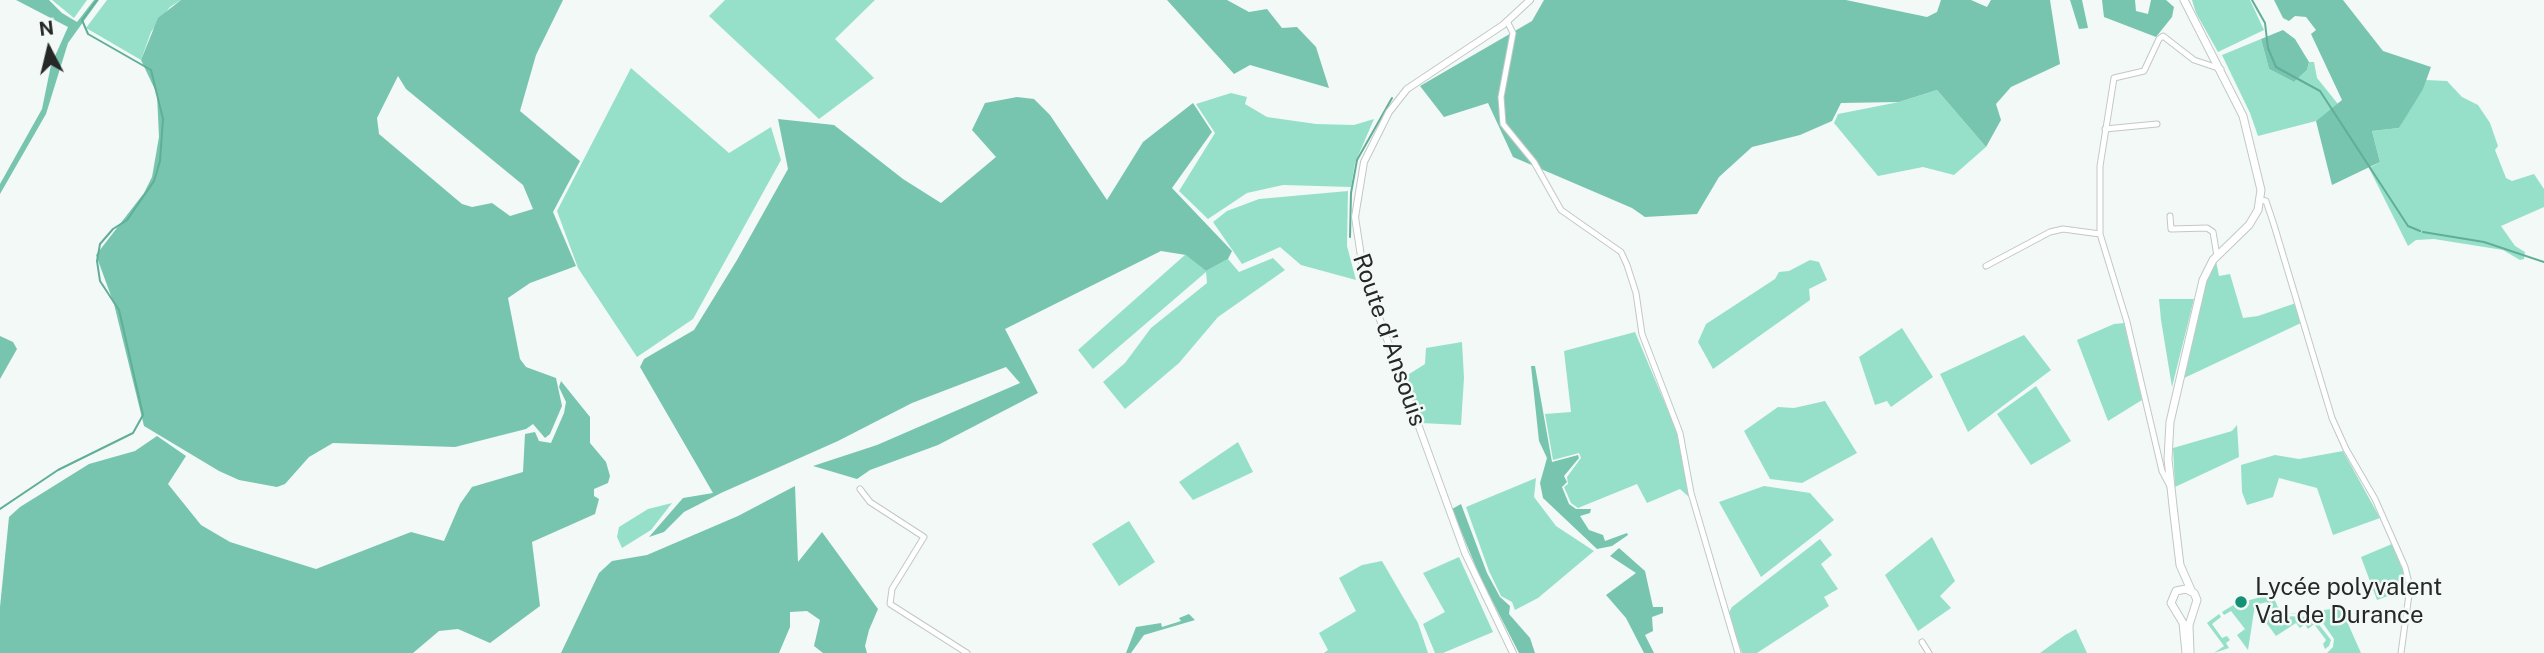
<!DOCTYPE html>
<html>
<head>
<meta charset="utf-8">
<style>
  body { margin:0 }
  #map { position:relative; width:2544px; height:653px; overflow:hidden; background:#f2f9f7; font-family:"Public Sans",sans-serif }
  canvas { display:block }
  .north { position:absolute; left:14px; top:14px; width:70px; height:70px; -webkit-text-stroke:5px #f2f9f7; paint-order:stroke; rotate:353deg; font-size:19px; font-weight:700; line-height:28px; text-align:center; color:#262827 }
  .north::after { content:''; display:block; margin:auto; width:24px; height:32px; background:#262827; clip-path:polygon(50% 0,100% 100%,50% 72%,0 100%) }
</style>
</head>
<body>
<div id="map">
<canvas width="2544" height="653"></canvas>
<div class="north">N</div>
</div>
<script>
const c = document.querySelector('canvas').getContext('2d');
c.lineJoin = 'round';
function fillPath(path, color) { c.fillStyle = color; c.fill(path, 'evenodd'); }
const toPath = rows => new Path2D(rows.map(r => 'M' + r).join(''));
function strokePath(path, color, width, dash) { c.strokeStyle = color; c.lineWidth = width; c.lineCap = dash ? 'butt' : 'round'; c.setLineDash(dash || []); c.stroke(path); }
function label(font, color, halo, rows, align = 'center') {
  c.font = font + ' "Public Sans",sans-serif'; c.lineWidth = 5; c.setLineDash([]); c.textBaseline = 'middle'; c.strokeStyle = halo; c.fillStyle = color; for (const [text, x, y, turn = 0] of rows) {
    c.save(); c.translate(x, y); c.rotate((+turn || 0) * Math.PI / 180); c.textAlign = isNaN(turn) ? turn : align; if (halo) c.strokeText(text, 0, 0); c.fillText(text, 0, 0); c.restore();
  }
}
fillPath(toPath([
  [52,0,87,0,74,18],
  [107,0,181,0,170,7,151,32,141,60,86,28],
  [725,0,875,0,835,39,874,78,819,119,709,16],
  [2192,0,2250,0,2264,30,2218,52,2196,13],
  [2261,39,2269,69,2294,82,2307,70,2309,62,2314,62,2317,78,2338,104,2316,121,2258,136,2250,113,2222,55],
  [631,68,729,153,771,127,781,160,693,319,637,357,578,268,557,211],
  [2426,80,2447,81,2462,97,2478,105,2490,123,2498,146,2495,150,2506,178,2512,181,2534,174,2544,189,2544,207,2501,226,2515,246,2525,252,2524,259,2520,260,2503,250,2434,239,2416,240,2408,246,2369,168,2380,162,2372,131,2399,128],
  [1937,90,1986,147,1954,175,1923,167,1878,176,1834,123,1838,114,1899,102],
  [1231,93,1247,97,1245,104,1267,117,1316,124,1354,125,1374,119,1355,163,1351,187,1283,185,1247,193,1208,219,1179,191,1215,133,1196,104],
  [1348,191,1347,246,1356,280,1301,265,1280,247,1242,264,1213,222,1227,211,1259,199],
  [1186,254,1206,271,1228,259,1239,272,1273,258,1285,270,1218,317,1179,363,1125,409,1103,382,1125,363,1151,328,1207,283,1206,272,1093,369,1078,350],
  [1810,260,1819,262,1827,280,1809,289,1810,300,1713,369,1698,342,1706,324,1775,279,1779,272,1789,271],
  [2216,261,2219,276,2230,274,2243,318,2258,316,2296,303,2301,323,2182,379,2205,280],
  [2159,299,2194,299,2172,387,2161,320],
  [2124,323,2142,400,2108,421,2077,340,2114,324],
  [1902,328,1933,377,1891,407,1887,401,1875,405,1859,357],
  [1635,332,1677,432,1689,497,1680,489,1647,503,1637,484,1578,508,1571,503,1564,487,1568,484,1567,477,1581,458,1579,453,1553,460,1545,414,1571,412,1564,351],
  [2024,335,2051,370,1968,432,1940,374],
  [1462,342,1464,378,1461,425,1421,423,1406,376,1425,364,1426,348],
  [2036,386,2071,441,2031,465,1997,414],
  [1825,401,1857,453,1802,483,1770,479,1744,431,1778,407,1794,408],
  [2237,425,2239,457,2175,487,2173,448,2232,431],
  [1238,442,1253,472,1193,500,1179,482],
  [2343,451,2380,518,2333,535,2317,488,2279,478,2273,497,2247,505,2242,492,2241,465,2275,455,2299,459],
  [1536,478,1534,497,1556,526,1594,551,1538,598,1515,610,1512,602,1501,596,1489,571,1466,507],
  [1764,486,1810,493,1834,520,1761,577,1719,502],
  [672,503,651,530,622,548,617,537,619,527,648,509],
  [1129,521,1155,562,1119,586,1092,544],
  [1932,537,1955,581,1940,596,1951,608,1918,631,1885,575],
  [1820,539,1832,555,1821,564,1838,589,1824,597,1829,606,1757,653,1742,653,1728,614,1732,607],
  [2392,544,2406,578,2407,589,2377,600,2361,557],
  [1459,557,1493,632,1443,653,1435,653,1423,624,1445,612,1423,573],
  [1382,561,1418,623,1428,653,1324,653,1328,650,1319,633,1356,611,1339,578,1362,565],
  [2272,594,2282,616,2313,617,2331,640,2329,646,2325,649,2323,644,2326,640,2314,624,2308,629,2305,624,2300,628,2296,623,2276,636,2265,621,2267,602,2255,605,2248,650,2237,635,2245,629,2231,611,2224,615,2222,612,2235,604],
  [2341,608,2361,653,2327,653,2333,647,2334,639,2318,616,2313,613,2288,614],
  [2219,614,2221,617,2212,624,2222,638,2227,636,2230,640,2226,643,2229,648,2214,653,2224,646,2207,623],
  [2076,629,2087,653,2040,653,2065,635]
]), '#96e0ca');
fillPath(toPath([
  [16,0,49,0,62,13,77,22,94,0,99,0,68,43,46,114,0,194,0,184,42,109,51,65,68,27],
  [181,0,563,0,536,55,520,111,580,161,553,212,576,266,530,283,508,298,520,359,526,367,556,378,562,406,550,434,545,438,533,424,526,429,455,447,333,443,309,457,285,484,277,487,239,480,219,471,144,426,114,304,96,255,144,193,152,177,159,137,157,94,141,60,158,18],
  [398,76,406,89,523,185,533,209,510,216,492,203,472,207,462,204,379,134,377,118],
  [1167,0,1227,0,1249,12,1267,9,1282,28,1297,27,1316,47,1329,88,1250,65,1234,74],
  [1544,0,1846,0,1927,17,1937,12,1941,0,1971,0,1987,7,1991,0,2050,0,2060,64,2011,87,1996,104,2001,120,1986,147,1937,90,1899,102,1841,103,1832,121,1800,135,1752,147,1719,177,1697,214,1645,217,1632,208,1513,157,1488,103,1444,117,1420,86,1532,21],
  [2070,0,2082,0,2088,28,2079,29],
  [2102,0,2135,0,2136,11,2148,14,2151,0,2166,0,2174,7,2172,17,2156,37,2104,17],
  [2274,0,2343,0,2383,51,2431,67,2423,89,2399,128,2372,131,2380,162,2332,185,2316,121,2342,100,2311,34,2316,30,2306,17,2295,16,2289,21,2283,18],
  [2283,30,2295,39,2309,62,2307,70,2294,82,2269,69,2261,39],
  [1017,97,1034,99,1050,115,1107,200,1143,142,1193,103,1212,132,1172,188,1232,251,1228,259,1206,271,1186,255,1161,251,1005,329,1038,393,938,445,870,470,857,479,813,466,877,445,1020,383,1006,367,912,403,838,441,721,493,684,512,664,532,649,537,683,498,713,493,640,367,644,359,694,330,737,260,788,169,778,119,834,125,903,179,941,203,996,157,972,130,985,103],
  [0,336,13,342,17,349,0,379],
  [1531,366,1535,366,1552,462,1578,455,1579,458,1564,476,1567,482,1562,487,1569,504,1576,509,1591,509,1590,513,1580,516,1589,530,1603,535,1605,541,1627,533,1628,535,1612,546,1597,549,1543,498,1540,483,1547,458,1539,441],
  [561,381,590,417,590,443,606,462,610,476,608,483,594,489,594,496,599,499,595,514,532,542,540,606,490,643,458,629,439,631,413,653,0,653,0,607,9,517,20,507,89,464,135,451,157,436,186,456,168,484,201,525,230,542,316,569,411,532,444,541,460,504,472,487,523,472,525,434,535,432,539,441,551,443,564,413,566,402,559,387],
  [795,486,798,562,822,532,878,609,869,630,865,646,867,653,823,653,814,646,820,620,807,611,790,612,790,627,779,653,561,653,599,573,612,561,647,555,738,516],
  [1461,504,1487,573,1500,597,1510,606,1509,614,1530,638,1535,653,1519,653,1480,577,1452,509],
  [1619,548,1645,571,1653,607,1663,607,1663,613,1652,617,1653,631,1645,635,1654,653,1644,653,1626,618,1606,595,1636,573,1610,556],
  [1189,614,1195,620,1144,635,1131,653,1126,653,1136,627,1161,623,1162,627,1181,621,1179,618]
]), '#78c5af');
strokePath(toPath([
  [2252,0,2265,23,2268,48,2276,67,2320,91,2408,226,2420,231],
  [2423,232,2484,242,2544,262],
  [1350,237,1351,193,1357,160,1392,98],
  [0,509,58,470,133,433,143,415,119,310,100,281,97,261,100,244,113,229,127,220,154,181,160,161,163,119,151,70,88,34,82,20,97,0]
]), '#61ae98', 2);
const minor = toPath([
  [1507,21,1513,33,1501,97,1503,124,1534,162,1561,210,1621,252,1627,265,1636,293,1642,334,1680,433,1691,493,1738,653],
  [2105,129,2157,124],
  [2261,200,2266,201,2274,225,2332,418,2346,449,2375,499,2405,567,2410,587,2401,653],
  [2170,216,2171,229,2207,228,2213,232,2217,256],
  [1986,266,2050,232,2063,229,2100,234],
  [2171,488,2162,471,2127,322,2100,234,2100,166,2114,78,2144,71,2159,39,2163,36,2194,60,2221,69],
  [860,489,870,502,924,537,892,589,890,604,967,653],
  [1922,642,1929,653]
]);
const tertiary = toPath([
  [1513,653,1465,553,1364,276,1355,217,1364,162,1389,112,1407,89,1503,25,1530,0]
]);
const secondary = toPath([
  [2184,0,2243,116,2261,190,2258,210,2249,225,2213,260,2203,280,2170,422,2168,459,2173,506,2180,565,2191,590],
  [2186,653,2183,623,2171,603,2176,591,2186,589,2194,593,2197,600,2189,625,2190,653]
]);
strokePath(minor, '#c1c8c6', 7);
strokePath(tertiary, '#c1c8c6', 8);
strokePath(secondary, '#c1c8c6', 9);
strokePath(minor, '#fff', 5);
strokePath(tertiary, '#fff', 6);
strokePath(secondary, '#fff', 7);
for (const [x, y, r, color] of [
  [2241,602,7,"#149177"]
]) { const dot = new Path2D(); dot.arc(x, y, r, 0, 2 * Math.PI); c.fillStyle = color; c.fill(dot); strokePath(dot, '#f2f9f7', 2.5); }
label('24px', '#262827', '#f2f9f7', [
  ["Route d'Ansouis",1389,340,71]
]);
label('24px', '#262827', '#f2f9f7', [
  ["Lycée polyvalent",2255,588],
  ["Val de Durance",2255,616]
], 'left');
</script>
</body>
</html>
